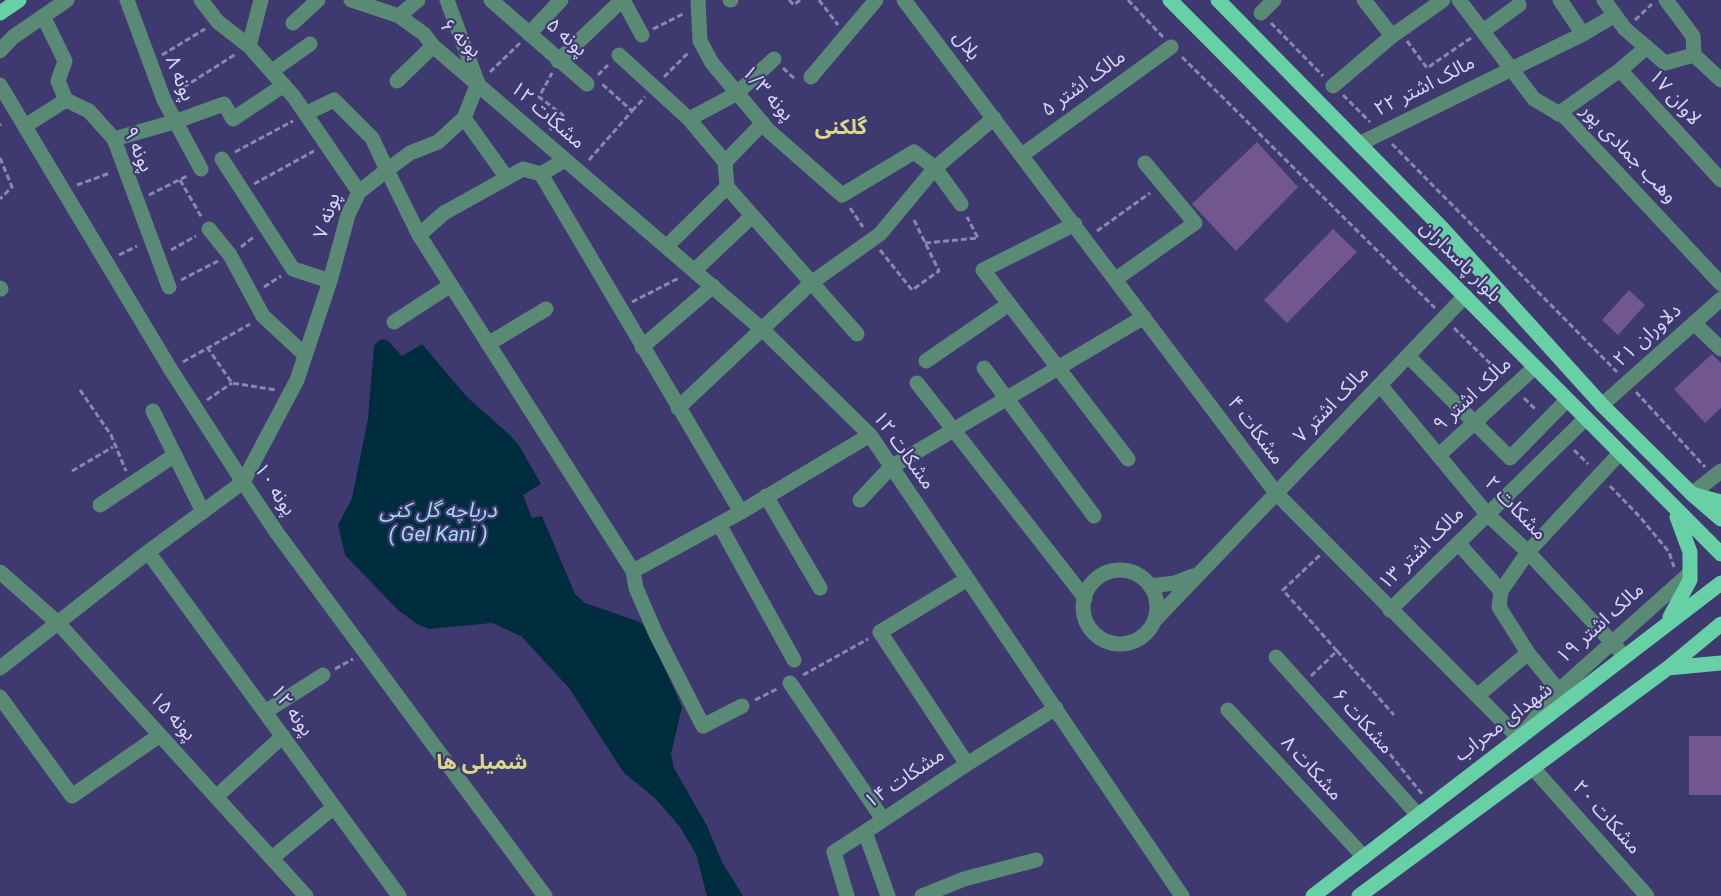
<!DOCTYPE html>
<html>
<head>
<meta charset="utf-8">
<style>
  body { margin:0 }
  canvas { display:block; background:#3e396e }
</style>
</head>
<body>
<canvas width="1721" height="896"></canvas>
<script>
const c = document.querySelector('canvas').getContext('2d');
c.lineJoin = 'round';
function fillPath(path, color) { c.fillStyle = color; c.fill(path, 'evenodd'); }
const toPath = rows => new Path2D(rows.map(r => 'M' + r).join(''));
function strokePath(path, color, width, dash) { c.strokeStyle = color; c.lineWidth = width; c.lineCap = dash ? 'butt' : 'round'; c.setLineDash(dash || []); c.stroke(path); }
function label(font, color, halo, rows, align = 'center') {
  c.font = font + ' Roboto,"Noto Sans Arabic",sans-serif'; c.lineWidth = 4.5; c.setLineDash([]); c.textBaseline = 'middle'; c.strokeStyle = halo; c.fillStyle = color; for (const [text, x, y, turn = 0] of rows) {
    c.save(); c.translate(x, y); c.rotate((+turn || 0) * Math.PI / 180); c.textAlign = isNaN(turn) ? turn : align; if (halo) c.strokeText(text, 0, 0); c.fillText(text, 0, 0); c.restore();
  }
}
fillPath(toPath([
  [381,339,388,341,402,356,422,344,467,397,509,434,520,447,541,484,523,495,532,518,542,516,575,594,585,603,640,622,647,629,682,707,671,754,674,768,707,826,722,862,743,896,707,896,696,854,680,827,655,798,624,773,569,688,521,636,492,623,429,629,417,624,398,610,345,555,338,525,352,498,368,419,374,345]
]), '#002d3d');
fillPath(toPath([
  [1257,142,1298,187,1236,251,1192,204],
  [1333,229,1357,252,1287,323,1264,300],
  [1629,290,1645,305,1618,335,1602,320],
  [1712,354,1721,363,1721,408,1705,423,1674,389],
  [1689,736,1721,736,1721,795,1689,795]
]), '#71578d');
strokePath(toPath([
  [789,0,794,5,800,0],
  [819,0,838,25],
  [1128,0,1163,37],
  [1635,20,1652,4],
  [1271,23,1323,76],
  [653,29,685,13],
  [1407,41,1427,68,1471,38],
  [162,55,205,29],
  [1182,57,1435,308],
  [783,68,796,80],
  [490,72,520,43],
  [598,75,608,65],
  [664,77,689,52],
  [176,92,236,54],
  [1343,95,1370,122],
  [632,111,645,97],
  [0,125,1,124],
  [550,130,563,115,539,97,552,73],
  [1392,144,1617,372],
  [235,152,293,121],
  [0,158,12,187,0,199],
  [589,160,632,111,601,83],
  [180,180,202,218],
  [254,184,314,151],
  [77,185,110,173],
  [149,195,189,175],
  [850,208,863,227],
  [1097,231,1150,193],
  [925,243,978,238,967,217],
  [241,247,255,236],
  [171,250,196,236],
  [880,250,912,290,939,271,913,218],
  [119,255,137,246],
  [181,280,218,261],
  [264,287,281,276],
  [632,302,679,278],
  [1454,328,1503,376],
  [207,347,232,383,276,390],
  [183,362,250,324],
  [80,390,111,435,126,471],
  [1636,392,1705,467],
  [1524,398,1536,410],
  [207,400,232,383],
  [1574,450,1588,464],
  [72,471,113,447],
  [1610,486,1640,517,1669,552,1674,567],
  [1337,651,1394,715],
  [335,669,353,659],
  [803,675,868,639],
  [1311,676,1337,651,1283,590,1320,555],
  [755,700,779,688],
  [1373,733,1422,794]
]), '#8a87b2', 3, [6, 3]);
strokePath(toPath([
  [127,0,164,100,201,169],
  [351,0,399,16,424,34,433,46,764,331,870,435,1182,896],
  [447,0,477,81],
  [491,0,587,84],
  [623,0,642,35],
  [698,0,700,41,712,63,769,131,842,195,914,152,935,168,961,204],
  [730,0,731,0],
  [904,0,1276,493,1519,738,1559,690,1690,573],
  [1364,0,1392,36],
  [1459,0,1534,99,1565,117,1721,284],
  [1560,0,1583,34],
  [1604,0,1625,29,1665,63,1694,55,1721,80],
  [1666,0,1693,36,1694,55],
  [1261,13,1274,0],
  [43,16,65,61,58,81,66,100,89,111,114,139,169,287],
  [399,16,418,0],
  [293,23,318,0],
  [1483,31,1519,5],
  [529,34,561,0],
  [249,46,261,0],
  [0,51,13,37,67,0],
  [619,55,689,119],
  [774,59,736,94,689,119,725,162,727,187,857,334],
  [558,61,622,0],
  [1620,70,1721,180],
  [272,71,310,44],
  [811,77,876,0],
  [397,81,433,46],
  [478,83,464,118,438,142,410,153,387,170,419,235,633,571,741,512,870,435],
  [0,85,171,370,243,482,277,533,545,896],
  [1333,86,1392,36,1443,0],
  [307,113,334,100,372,138,387,170,359,192],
  [1558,114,1620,70,1647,47],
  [464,118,507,178],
  [25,126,66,100],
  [114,139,174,122,224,104,233,119,284,85],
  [1359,144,1583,34,1615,15],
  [1022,155,1171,47],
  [222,159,293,269,330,281],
  [565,160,541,174,741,512],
  [725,162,763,123],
  [1075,224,983,270,1128,459],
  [209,229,230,255,263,316,304,354],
  [419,235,444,213,523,169,541,174],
  [667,246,727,187],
  [695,270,751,217],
  [1116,279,1195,223,1145,163],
  [0,288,1,289],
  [394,322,451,285],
  [1694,323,1721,349],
  [488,344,546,309],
  [642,347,713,286],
  [1408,356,1510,458,1567,400],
  [926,361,1009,304],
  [984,368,1094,516],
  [917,383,1085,598],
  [1380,385,1487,514,1528,552,1619,650],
  [1602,405,1721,299],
  [678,408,811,283,880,234,935,168,994,118],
  [153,411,203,512],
  [1439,455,1535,367],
  [1692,494,1721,471],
  [766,496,820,588],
  [860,500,891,467,1144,317],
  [100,505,175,455],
  [719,524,794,660],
  [1458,543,1501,591,1499,607,1528,653,1564,697],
  [148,552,399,896],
  '1083 607a37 37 0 1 1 74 0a37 37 0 1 1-74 0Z',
  [633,571,636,588,656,634,703,726,742,706],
  [0,572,59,624,306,896],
  [966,580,880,632,967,764,1056,708],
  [1150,586,1175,583,1193,576],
  [1501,591,1528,552,1620,453],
  [1390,610,1586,418],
  [1154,621,1465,296],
  [1276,657,1418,815],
  [0,668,148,552,243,482,297,380,330,281,348,215,359,192,294,97,249,46,218,22,201,0],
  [790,683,882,818],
  [1477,696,1528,653],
  [0,697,72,796,160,735],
  [1228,710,1364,857],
  [265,712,323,675],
  [1533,768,1647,896],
  [216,797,283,736],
  [272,858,334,807],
  [847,896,834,852,865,832],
  [888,896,865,832,967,764],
  [922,896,964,879,1036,860]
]), '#5a8a75', 15);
strokePath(toPath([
  [1170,0,1721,554],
  [1218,0,1442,228,1602,405,1692,494,1721,519],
  [0,13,19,0],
  [1695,495,1721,502],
  [1670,617,1690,580,1690,552,1677,517],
  [1668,668,1721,663],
  [1313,896,1721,583],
  [1359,896,1668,668,1721,624]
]), '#67d0a7', 15);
label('20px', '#d6d5f6', '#3e396e', [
  ["پونه ۵",566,38,41],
  ["پونه ۶",460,39,42],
  ["بلال",966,46,53],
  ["پونه ۸",179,79,68],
  ["مالک اشتر ۵",1084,84,-36],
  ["مالک اشتر ۲۲",1425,87,-27],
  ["پونه ۱/۳",767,94,48],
  ["لاوان ۱۷",1674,98,48],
  ["مشکات ۱۲",547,116,41],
  ["پونه ۹",137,150,66],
  ["وهب جمادی پور",1628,154,46],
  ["پونه ۷",328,216,-72],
  ["بلوار پاسداران",1460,262,45],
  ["دلاوران ۲۱",1648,336,-42],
  ["مالک اشتر ۹",1473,395,-43],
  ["مالک اشتر ۷",1332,405,-46],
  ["مشکات ۴",1255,431,53],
  ["مشکات ۱۲",903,451,54],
  ["پونه ۱۰",274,490,56],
  ["مشکات ۲",1515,509,46],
  ["مالک اشتر ۱۳",1422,549,-44],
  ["مالک اشتر ۱۹",1601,624,-42],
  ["پونه ۱۲",291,711,54],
  ["پونه ۱۵",172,717,48],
  ["مشکات ۶",1362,722,48],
  ["شهدای محراب",1504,723,-37],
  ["مشکات ۸",1311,769,47],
  ["مشکات ۱۴",905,779,-34],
  ["مشکات ۲۰",1606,818,48]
]);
label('bold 21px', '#dbd788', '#3e396e', [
  ["گلکنی",841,129],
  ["شمیلی ها",482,764]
]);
label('italic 21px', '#a2daf1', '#3e396e', [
  ["دریاچه گل کنی",438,512],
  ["( Gel Kani )",438,536]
]);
</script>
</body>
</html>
